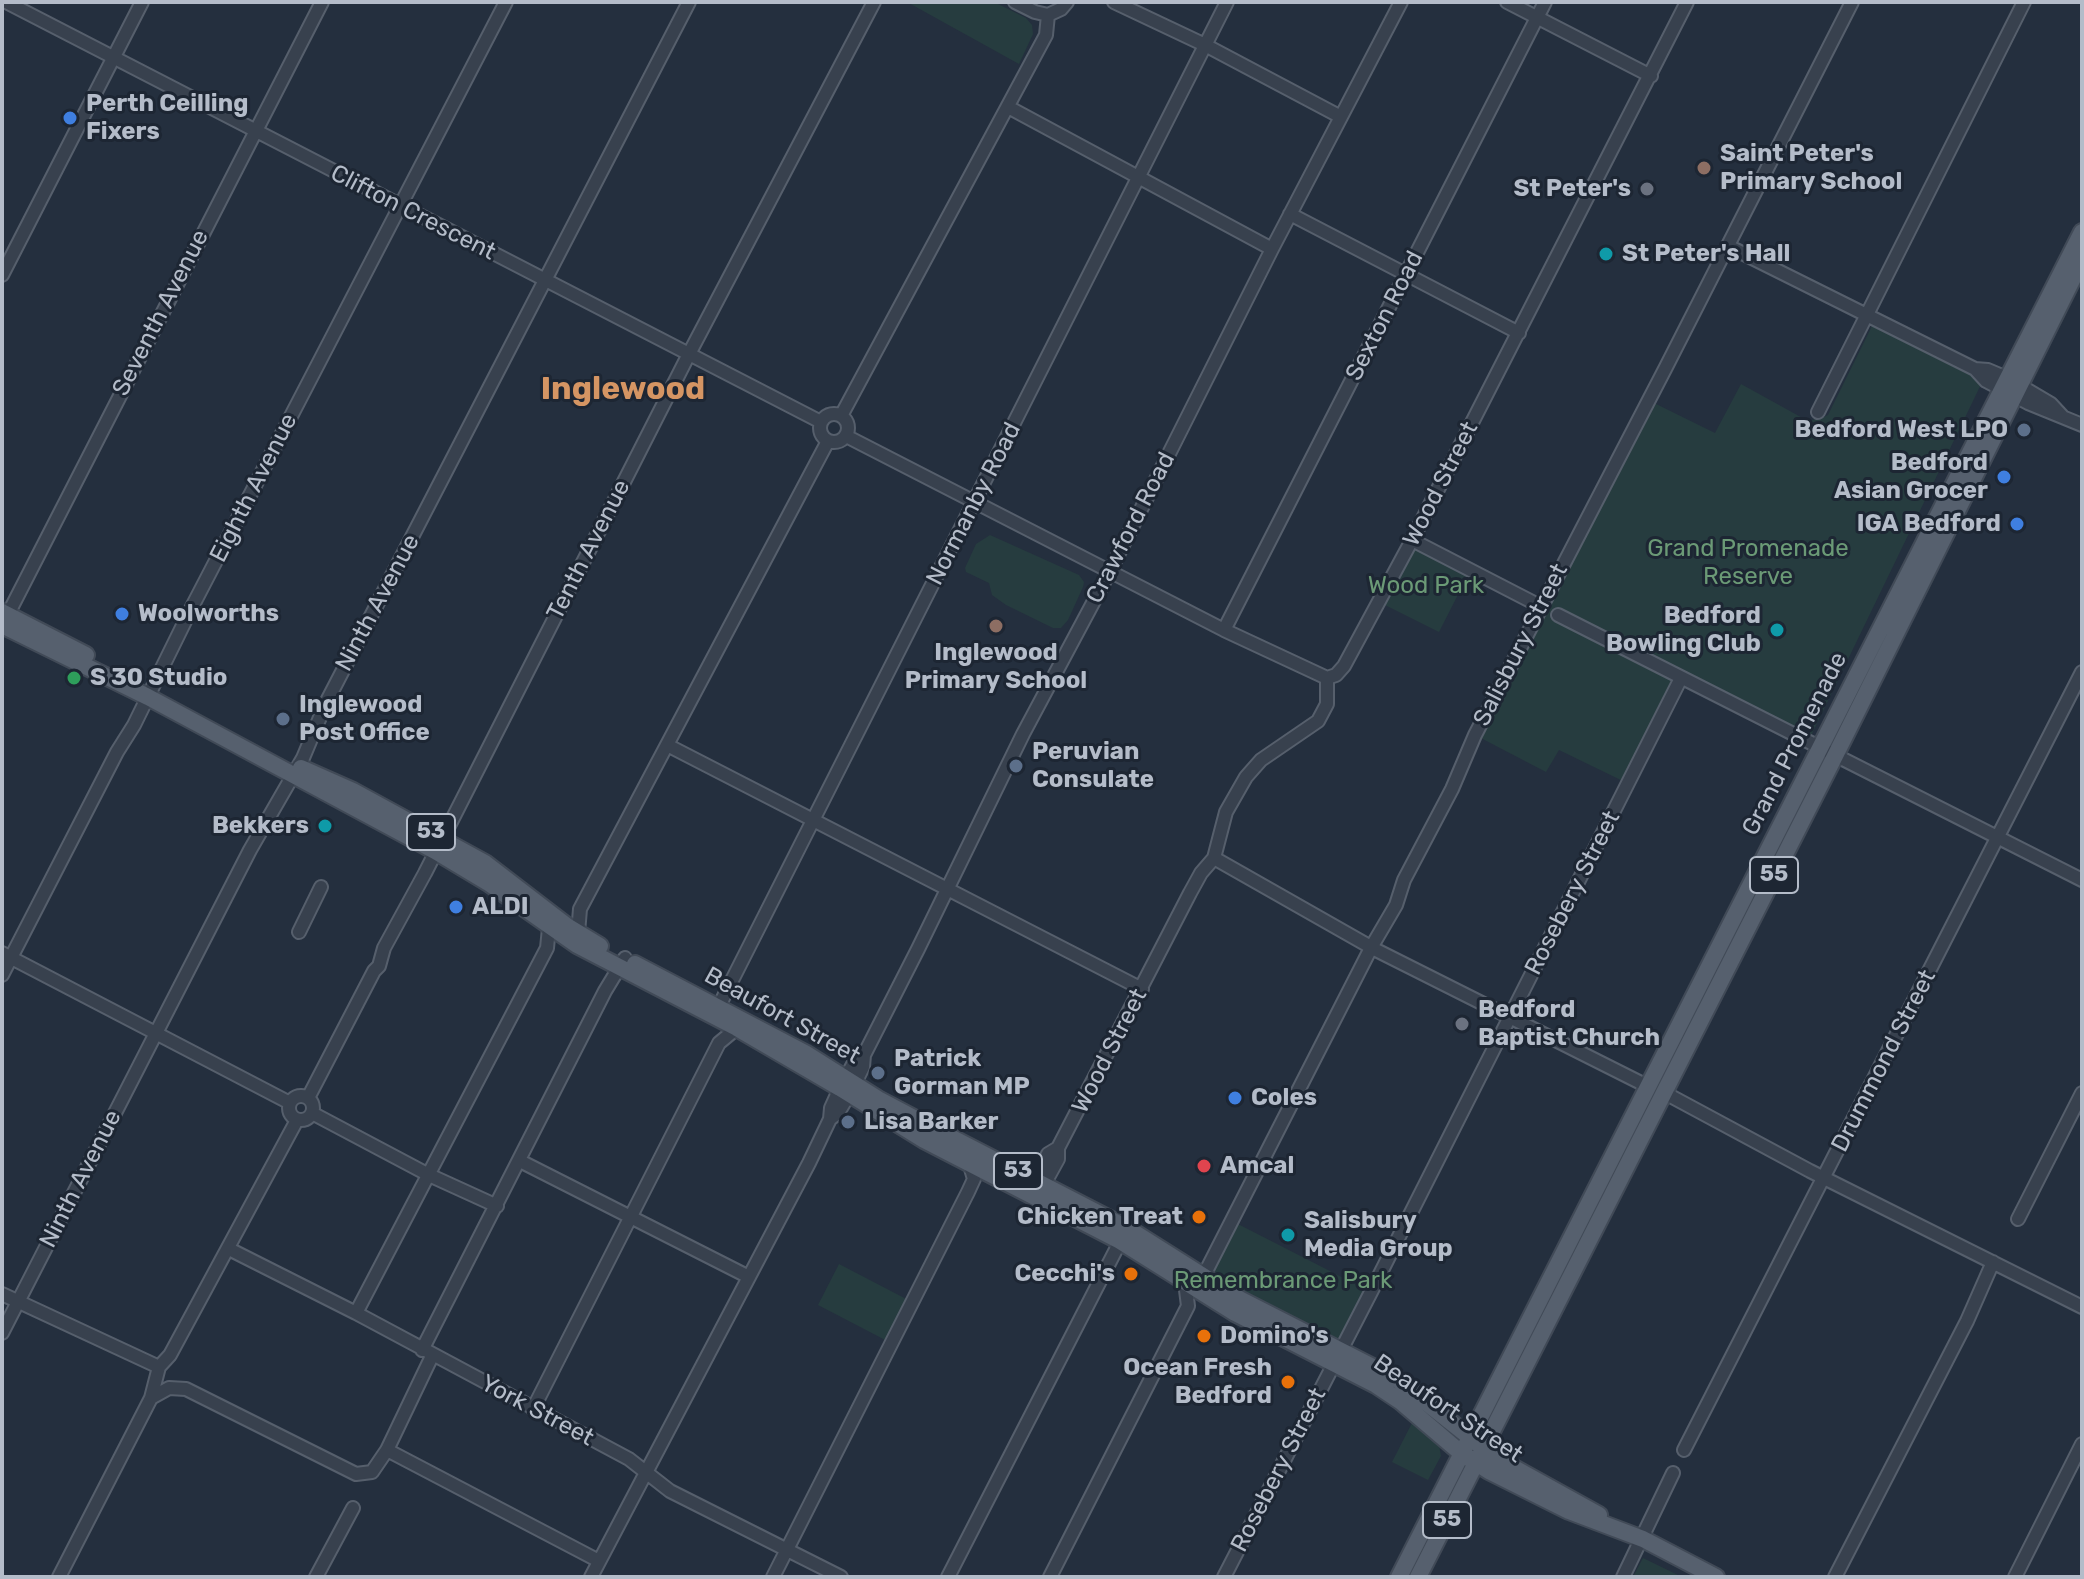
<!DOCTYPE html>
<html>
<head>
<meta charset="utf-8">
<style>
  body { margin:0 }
  #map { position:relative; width:2084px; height:1579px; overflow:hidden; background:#242f3e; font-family:Rubik,sans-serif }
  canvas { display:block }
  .frame { position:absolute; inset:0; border:4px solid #b4bcc9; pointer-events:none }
</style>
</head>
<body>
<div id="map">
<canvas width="2084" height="1579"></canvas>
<div class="frame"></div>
</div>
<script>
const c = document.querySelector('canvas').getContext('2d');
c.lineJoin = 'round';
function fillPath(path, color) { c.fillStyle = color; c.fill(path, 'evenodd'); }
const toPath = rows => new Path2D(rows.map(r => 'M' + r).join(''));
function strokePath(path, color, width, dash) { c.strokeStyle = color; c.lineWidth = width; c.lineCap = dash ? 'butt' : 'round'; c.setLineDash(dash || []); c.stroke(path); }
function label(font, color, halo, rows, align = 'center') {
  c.font = font + ' Rubik,sans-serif'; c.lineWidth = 6; c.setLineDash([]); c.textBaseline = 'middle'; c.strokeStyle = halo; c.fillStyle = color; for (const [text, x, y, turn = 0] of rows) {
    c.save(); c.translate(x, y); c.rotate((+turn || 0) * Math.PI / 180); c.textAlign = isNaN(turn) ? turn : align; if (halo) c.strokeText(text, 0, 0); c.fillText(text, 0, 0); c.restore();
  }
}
fillPath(toPath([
  [907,2,994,2,1026,18,1032,25,1033,34,1019,64],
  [1874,322,1988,370,1808,742,1681,678,1629,784,1559,750,1546,772,1475,735,1648,400,1715,433,1741,384,1808,421,1824,417,1828,415],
  [990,535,1079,575,1084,582,1083,587,1068,620,1061,628,1053,628,1006,605,992,595,989,583,966,572,965,568,976,544],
  [1412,540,1470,571,1439,632,1381,603],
  [1232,1221,1371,1292,1345,1343,1270,1308,1208,1269],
  [839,1264,912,1302,891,1343,818,1305],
  [1413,1421,1439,1445,1441,1456,1428,1480,1392,1462],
  [1643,1558,1682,1577,1633,1577]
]), '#263c3f');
const minor = toPath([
  [6,2,821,422],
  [1015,2,1035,12,1048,15],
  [1114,2,1205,45,1341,117],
  [1507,2,1651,76],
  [1048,15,1061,9,1067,2],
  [1008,107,1272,249],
  [1290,214,1519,333],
  [1728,246,1975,369,1986,381,2028,403,2082,425],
  [2,275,142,2],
  [1975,369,1988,370,2007,378,2051,404,2063,417],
  [1818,412,2024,2],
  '820 428a14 14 0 1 1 28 0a14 14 0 1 1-28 0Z',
  [841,416,1046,35,1048,15],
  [846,436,1224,630,1327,678],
  [1412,540,1540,606],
  [1558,615,2082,880],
  [4,622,322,2],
  [1224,630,1545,2],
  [1327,678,1336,675,1344,666,1412,540,1687,2],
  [669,746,1142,989],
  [1214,858,1376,950,1647,1086],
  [299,932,321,887],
  [578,933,580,909,828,441],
  [2,953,290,1103],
  [2,975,117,752,134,725,193,605,506,2],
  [719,1006,1227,2],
  [1663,1092,1810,1171,2082,1307],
  '289 1108a12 12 0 1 1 24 0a12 12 0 1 1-24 0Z',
  [308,1098,374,971,379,966,384,948,425,873,689,354,874,2],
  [312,1113,429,1175,497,1206],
  [830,1119,838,1113,850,1093,863,1067,864,1055],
  [520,1161,749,1277],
  [1032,1187,1048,1154,1058,1148],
  [1041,1190,1058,1159,1058,1148,1190,893,1201,873,1214,858,1226,812,1246,777,1261,760,1318,721,1327,704,1327,678],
  [2018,1219,2082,1093],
  [229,1249,356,1313,629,1459,670,1491,841,1577],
  [1201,1281,1372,946,1396,905,1404,880,1452,789,1475,735,1665,369,1852,2],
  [2,1294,159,1367],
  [356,1313,547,948,549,928],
  [2,1333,250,850,303,758,326,703,689,2],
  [422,1350,605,991,625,958],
  [151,1398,169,1388,186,1389,356,1474,372,1472,387,1450,432,1356],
  [533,1409,719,1043,737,1028],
  [387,1450,599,1561],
  [1684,1450,2082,672],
  [59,1577,151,1398,159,1367,170,1355,297,1120],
  [316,1577,353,1508],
  [591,1577,809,1163,830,1119,831,1108,840,1088,855,1061,864,1055,918,949,1023,734,1110,571,1272,249,1401,2],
  [773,1577,968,1192,974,1179,969,1162],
  [948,1577,1124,1234],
  [1050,1577,1188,1306,1185,1282],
  [1224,1577,1371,1292,1681,678],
  [1623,1577,1673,1473],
  [1835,1577,1967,1321,1993,1262],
  [2015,1577,2082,1444]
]);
const major = toPath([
  [2,612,86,655],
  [2,625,148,697,435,851,490,884,577,945,737,1028,840,1088,924,1140,1120,1241,1235,1313,1376,1385,1400,1401,1461,1453,1489,1471,1569,1511,1643,1539,1716,1577],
  [301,768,353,791,485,863,567,926,600,946],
  [635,964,805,1053,878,1099,929,1126,1127,1228,1241,1300,1398,1380,1496,1458,1599,1515],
  [1399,1577,2082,232],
  [1418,1577,1835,756,2082,260]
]);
strokePath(minor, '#565f6c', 16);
strokePath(major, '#414a57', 20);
strokePath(minor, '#38414e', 12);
strokePath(major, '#56606e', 16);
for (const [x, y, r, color] of [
  [70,118,8,"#3f7fe0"],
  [1704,168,8,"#8d6e63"],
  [1647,189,8,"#6b7280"],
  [1606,254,8,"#0f9aa8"],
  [2024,430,8,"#5c6f8a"],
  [2004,477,8,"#3f7fe0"],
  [2017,524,8,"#3f7fe0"],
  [122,614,8,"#3f7fe0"],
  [996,626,8,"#8d6e63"],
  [1777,630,8,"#0f9aa8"],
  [74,678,8,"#2e9e5b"],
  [283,719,8,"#5c6f8a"],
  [1016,766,8,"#5c6f8a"],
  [325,826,8,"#0f9aa8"],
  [456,907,8,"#3f7fe0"],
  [1462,1024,8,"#6b7280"],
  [878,1073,8,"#5c6f8a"],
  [1235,1098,8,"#3f7fe0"],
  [848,1122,8,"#5c6f8a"],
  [1204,1166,8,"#e0444e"],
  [1199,1217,8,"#e8710a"],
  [1288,1235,8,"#0f9aa8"],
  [1131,1274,8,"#e8710a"],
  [1204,1336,8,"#e8710a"],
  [1288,1382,8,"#e8710a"]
]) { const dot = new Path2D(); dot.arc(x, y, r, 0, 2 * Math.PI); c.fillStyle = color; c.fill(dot); strokePath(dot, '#1d2633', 3); }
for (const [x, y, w] of [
  [431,832,48],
  [1774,875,48],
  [1018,1171,48],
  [1447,1520,48]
]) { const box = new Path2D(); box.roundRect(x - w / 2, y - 18, w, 36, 6); c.fillStyle = '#1d2633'; c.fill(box); strokePath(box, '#b4bcc9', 2); }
label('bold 22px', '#b4bcc9', null, [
  ["53",431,832],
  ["55",1774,875],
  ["53",1018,1171],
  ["55",1447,1520]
]);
label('bold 24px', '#b4bcc9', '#1d2633', [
  ["Perth Ceilling",86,104],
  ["Fixers",86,132],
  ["Saint Peter's",1720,154],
  ["Primary School",1720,182],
  ["St Peter's",1631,189,"right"],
  ["St Peter's Hall",1622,254],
  ["Bedford West LPO",2008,430,"right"],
  ["Bedford",1988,463,"right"],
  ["Asian Grocer",1988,491,"right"],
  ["IGA Bedford",2001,524,"right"],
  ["Woolworths",138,614],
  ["Bedford",1761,616,"right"],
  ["Bowling Club",1761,644,"right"],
  ["Inglewood",996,653,"center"],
  ["Primary School",996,681,"center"],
  ["S 30 Studio",90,678],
  ["Inglewood",299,705],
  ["Post Office",299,733],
  ["Peruvian",1032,752],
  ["Consulate",1032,780],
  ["Bekkers",309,826,"right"],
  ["ALDI",472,907],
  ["Bedford",1478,1010],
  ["Baptist Church",1478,1038],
  ["Patrick",894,1059],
  ["Gorman MP",894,1087],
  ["Coles",1251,1098],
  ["Lisa Barker",864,1122],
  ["Amcal",1220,1166],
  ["Chicken Treat",1183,1217,"right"],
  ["Salisbury",1304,1221],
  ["Media Group",1304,1249],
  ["Cecchi's",1115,1274,"right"],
  ["Domino's",1220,1336],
  ["Ocean Fresh",1272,1368,"right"],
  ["Bedford",1272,1396,"right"]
], 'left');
label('24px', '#b4bcc9', '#1d2633', [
  ["Clifton Crescent",413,213,27],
  ["Seventh Avenue",161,313,-63],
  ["Sexton Road",1385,316,-63],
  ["Wood Street",1441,484,-63],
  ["Eighth Avenue",254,488,-63],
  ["Normanby Road",974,504,-63],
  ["Crawford Road",1131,528,-63],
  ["Tenth Avenue",589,550,-63],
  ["Ninth Avenue",378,603,-62],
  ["Salisbury Street",1521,645,-63],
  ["Grand Promenade",1795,744,-63],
  ["Rosebery Street",1573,893,-63],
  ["Beaufort Street",782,1016,29],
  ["Wood Street",1110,1051,-63],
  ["Drummond Street",1884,1061,-63],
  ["Ninth Avenue",81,1179,-63],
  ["Beaufort Street",1448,1409,34],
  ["York Street",537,1411,28],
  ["Rosebery Street",1279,1470,-63]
]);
label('24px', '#6b9a76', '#1d2633', [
  ["Grand Promenade",1748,549],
  ["Reserve",1748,577],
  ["Wood Park",1426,586],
  ["Remembrance Park",1283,1281]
]);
label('bold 32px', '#d59563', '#1d2633', [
  ["Inglewood",623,390]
]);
</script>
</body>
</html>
